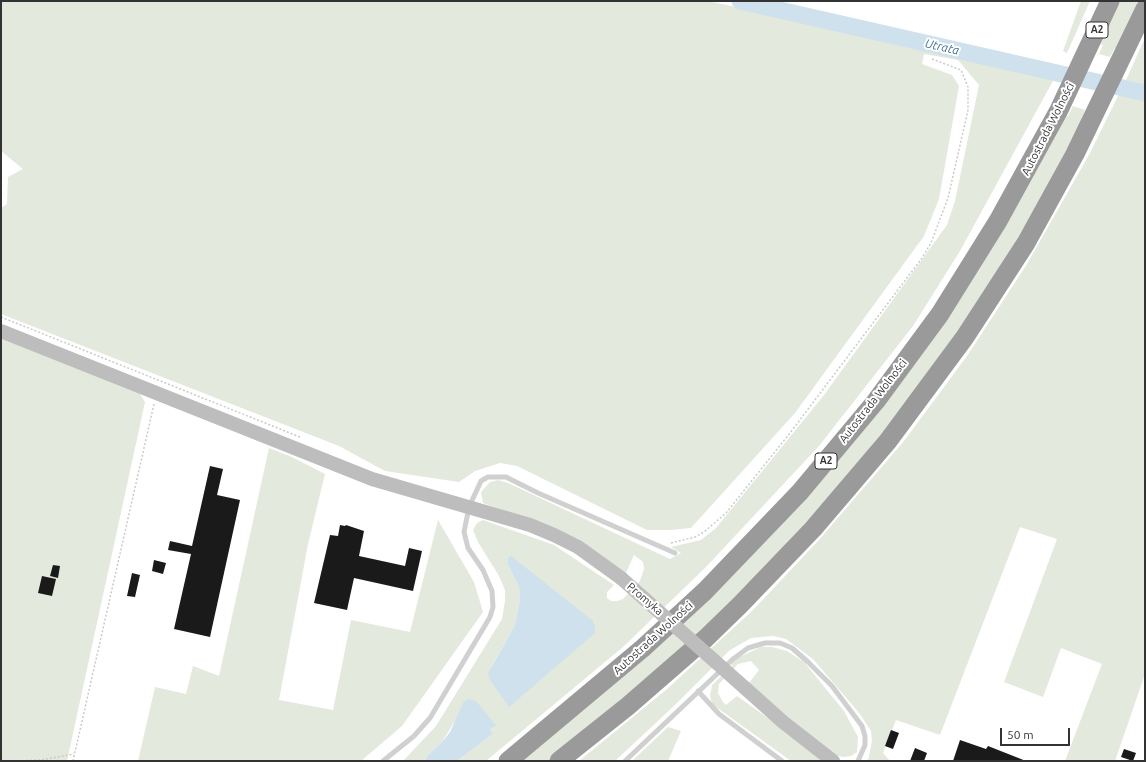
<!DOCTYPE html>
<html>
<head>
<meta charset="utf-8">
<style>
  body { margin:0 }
  #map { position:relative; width:1146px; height:762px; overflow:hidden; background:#fff; font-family:Ubuntu,sans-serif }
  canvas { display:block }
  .frame { position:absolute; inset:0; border:2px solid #333; pointer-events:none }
  .scale { position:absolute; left:1000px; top:728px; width:70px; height:18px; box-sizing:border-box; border:2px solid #333; border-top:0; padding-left:5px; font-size:12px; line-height:14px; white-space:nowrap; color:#333; -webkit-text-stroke:3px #fff; paint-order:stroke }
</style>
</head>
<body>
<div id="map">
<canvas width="1146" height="762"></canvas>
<div class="frame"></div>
<div class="scale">50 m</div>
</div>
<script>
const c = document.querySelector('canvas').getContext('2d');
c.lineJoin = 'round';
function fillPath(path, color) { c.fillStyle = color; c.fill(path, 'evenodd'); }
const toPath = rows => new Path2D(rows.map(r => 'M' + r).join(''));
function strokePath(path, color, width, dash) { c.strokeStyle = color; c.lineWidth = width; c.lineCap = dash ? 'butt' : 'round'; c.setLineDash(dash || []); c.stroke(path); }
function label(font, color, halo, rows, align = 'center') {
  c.font = font + ' Ubuntu,sans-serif'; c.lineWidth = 4; c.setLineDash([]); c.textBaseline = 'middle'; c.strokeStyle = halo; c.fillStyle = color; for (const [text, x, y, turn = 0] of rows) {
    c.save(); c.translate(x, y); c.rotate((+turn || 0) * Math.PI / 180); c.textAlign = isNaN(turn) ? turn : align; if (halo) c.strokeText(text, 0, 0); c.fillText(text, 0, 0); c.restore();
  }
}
fillPath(toPath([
  [1,1,707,1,925,46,1054,79,960,251,913,326,819,446,706,567,623,647,486,761,457,761,493,734,490,729,456,719,442,742,425,758,427,761,403,761,436,726,502,619,505,601,505,590,499,576,478,542,473,530,477,523,483,520,554,545,614,585,607,592,607,598,611,601,617,601,623,599,640,581,644,569,643,562,634,555,626,573,572,537,483,503,481,492,490,482,498,480,508,483,670,559,681,553,671,547,701,540,716,528,824,395,947,225,955,201,979,85,958,60,924,54,922,64,952,75,959,86,939,199,924,236,795,413,691,528,671,530,647,530,517,466,500,463,475,471,459,482,385,471,339,446,1,314,1,208,7,204,8,177,23,169,1,151],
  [508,565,595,633,491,667,515,625,520,599,519,587],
  [1081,1,1090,1,1067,53,1063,51],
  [1116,1,1141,1,1120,50,1115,48,1110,57,1099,54,1103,45,1097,43],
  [1145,38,1145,674,1115,761,1065,761,1102,664,1061,648,1043,697,1004,682,1057,539,1020,527,940,735,896,720,883,753,890,761,868,761,872,741,871,731,860,714,813,659,786,639,773,636,751,638,730,650,675,705,615,761,579,761,666,690,753,610,818,541,904,441,967,356,1027,264,1090,153,1119,94,1133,97,1139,83,1126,80],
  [1073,106,1085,110,1081,120,1085,122,980,304,860,467,701,635,550,761,516,761,830,466,1063,115,1068,116],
  [1,338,140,394,145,402,67,761,1,761],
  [269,448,292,457,325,474,308,544,279,700,333,710,351,620,410,632,438,520,474,582,483,612,402,726,361,761,138,761,155,687,186,694,193,666,219,676],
  [761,647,772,647,787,651,804,662,844,711,858,737,857,752,851,756,843,757,833,755,817,744,749,683,759,670,751,661,738,664,719,684,718,693,723,702,726,705,737,696,828,761,791,761,712,704,710,696,712,685,732,666,731,663,735,659],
  [668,727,681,731,668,761,632,761]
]), '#e3e9dc');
fillPath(toPath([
  [511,556,593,621,595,627,595,633,509,707,490,680,488,673,515,625,520,599,519,587,508,565,508,558],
  [467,699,476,701,496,725,490,729,493,734,457,761,427,761,425,758,442,742,450,732,463,703]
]), '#cfe1ed');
strokePath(toPath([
  [740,1,1145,93]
]), '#cfe1ed', 17);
fillPath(toPath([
  [210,466,223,469,217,495,240,500,210,637,174,629,191,554,168,550,170,541,192,546],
  [340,525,345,526,346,525,364,531,359,556,405,566,409,548,422,551,413,591,354,578,347,610,314,603,330,535,338,536],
  [154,560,166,563,163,574,152,571],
  [53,565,60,566,58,578,50,576],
  [132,573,140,575,135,597,127,596],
  [42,576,56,579,52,596,38,593],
  [891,730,899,733,893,749,885,746],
  [960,740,986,749,988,746,1026,761,953,761],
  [915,748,927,753,924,761,910,761],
  [1124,749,1136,753,1133,761,1121,757]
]), '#1a1a1a');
strokePath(toPath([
  [1,317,300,437],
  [671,543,695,537,704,532,726,513,790,433,922,258,931,243,948,198,968,110,968,87,961,70,932,59],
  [1,760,6,761],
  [14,761,41,760,74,754],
  [73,761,154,404]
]), '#cacaca', 1.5, [2, 2]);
strokePath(toPath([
  [698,691,719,714,782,761],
  [383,761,414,736,430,718,490,617,493,607,492,591,483,570,468,548,464,532,469,507,481,481,488,477,506,477,538,493,675,553],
  [625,761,733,659,748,648,765,643,780,643,792,648,808,662,832,686,862,726,865,736,865,745,858,761]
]), '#d0d0d0', 5);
strokePath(toPath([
  [1,331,372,479,530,525,554,535,578,547,621,578],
  [745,688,783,722,833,761]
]), '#bdbdbd', 14);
strokePath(toPath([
  [508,761,643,648,705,591,800,492,876,401,940,314,998,221,1059,110,1110,1],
  [559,761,628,706,705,639,740,605,813,529,888,441,965,337,1026,243,1075,154,1145,9]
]), '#9a9a9a', 19);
strokePath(toPath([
  [621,578,745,688]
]), '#bdbdbd', 14);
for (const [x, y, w] of [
  [1097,30,22],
  [826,461,22]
]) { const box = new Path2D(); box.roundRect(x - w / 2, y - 8, w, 16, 3); c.fillStyle = '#fff'; c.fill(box); strokePath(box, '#333', 1); }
label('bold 10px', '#333', null, [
  ["A2",1097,30],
  ["A2",826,461]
]);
label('11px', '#333', '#fff', [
  ["Autostrada Wolności",1048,129,-63],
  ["Autostrada Wolności",873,401,-52],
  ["Promyka",645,599,41],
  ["Autostrada Wolności",653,638,-42]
]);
label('italic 12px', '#417394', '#fff', [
  ["Utrata",942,47,13]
]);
</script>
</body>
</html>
